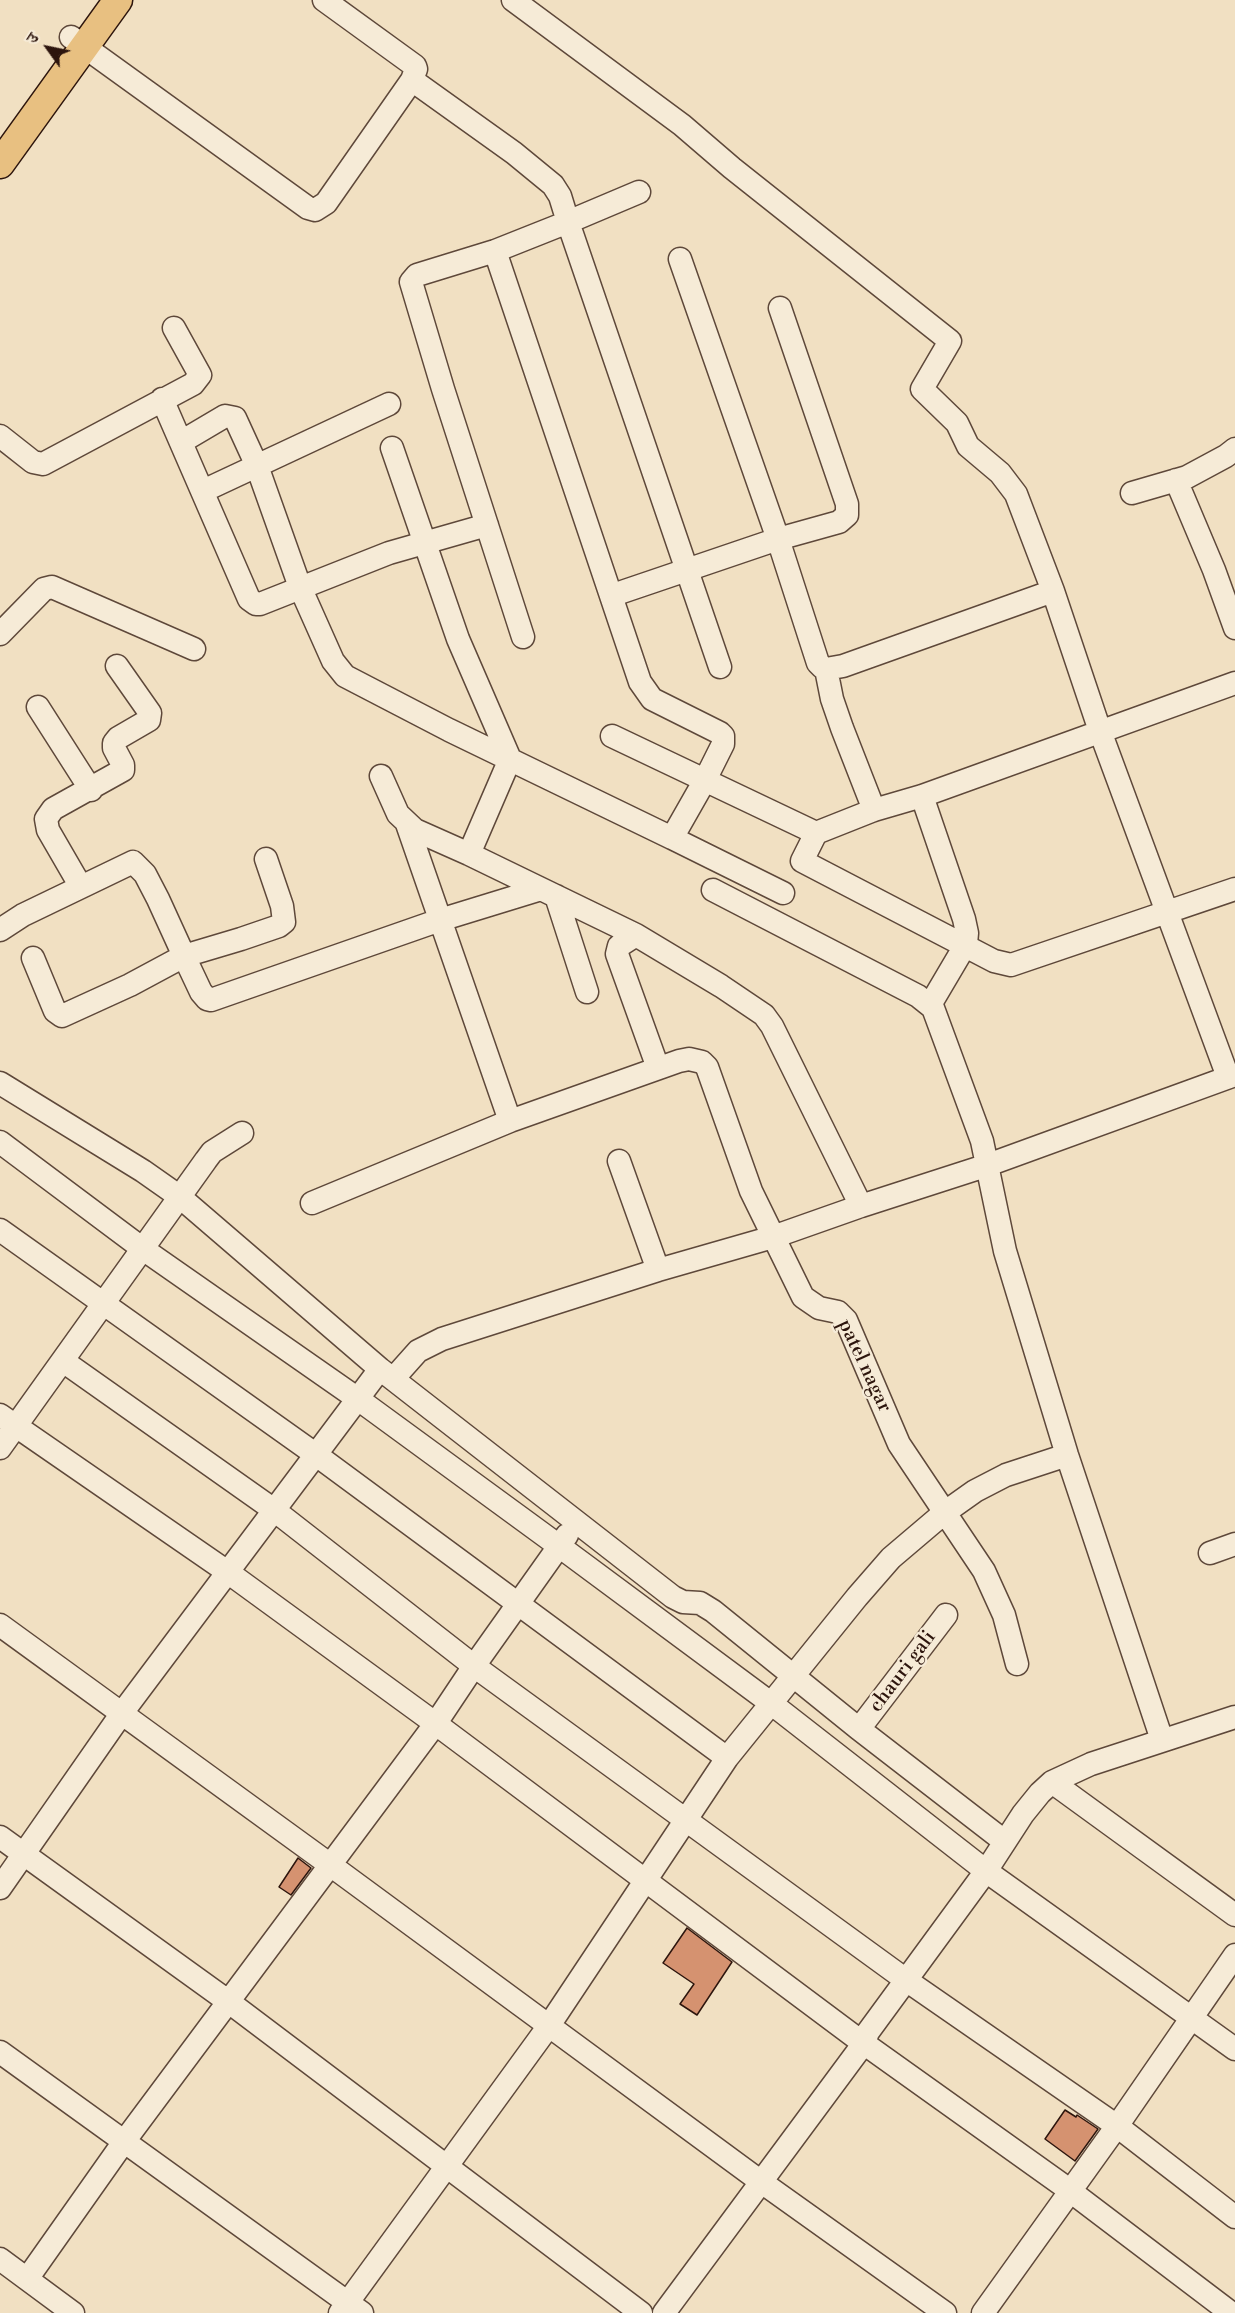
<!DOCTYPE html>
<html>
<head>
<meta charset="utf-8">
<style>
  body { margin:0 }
  #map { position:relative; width:1235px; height:2313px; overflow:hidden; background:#f1e0c2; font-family:"Libre Bodoni","Noto Serif Devanagari",serif }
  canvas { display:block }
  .north { position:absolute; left:18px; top:18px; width:60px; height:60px; -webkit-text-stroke:4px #f6ebd7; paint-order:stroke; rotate:303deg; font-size:16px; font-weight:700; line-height:24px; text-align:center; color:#2d150d }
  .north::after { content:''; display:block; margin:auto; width:21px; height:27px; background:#2d150d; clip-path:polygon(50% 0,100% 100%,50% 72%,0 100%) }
</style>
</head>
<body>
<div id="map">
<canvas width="1235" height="2313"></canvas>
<div class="north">उ</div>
</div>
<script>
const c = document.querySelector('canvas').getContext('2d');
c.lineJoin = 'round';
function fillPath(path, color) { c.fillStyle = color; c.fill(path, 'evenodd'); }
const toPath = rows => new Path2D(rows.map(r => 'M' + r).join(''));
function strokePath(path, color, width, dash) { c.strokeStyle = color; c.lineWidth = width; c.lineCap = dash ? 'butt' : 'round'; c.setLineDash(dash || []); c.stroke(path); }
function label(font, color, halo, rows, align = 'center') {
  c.font = font + ' "Libre Bodoni",serif'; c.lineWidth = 4.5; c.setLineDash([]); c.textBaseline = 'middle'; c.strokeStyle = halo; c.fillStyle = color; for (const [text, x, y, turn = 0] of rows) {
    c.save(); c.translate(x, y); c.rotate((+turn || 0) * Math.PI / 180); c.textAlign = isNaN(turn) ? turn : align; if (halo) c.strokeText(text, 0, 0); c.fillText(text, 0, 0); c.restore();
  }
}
const building = toPath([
  [298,1858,311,1868,291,1895,279,1887,298,1858],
  [687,1928,732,1962,697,2015,680,2004,694,1984,663,1963,687,1928],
  [1065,2110,1076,2117,1077,2115,1098,2129,1075,2161,1045,2139,1065,2110]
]);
fillPath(building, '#d59270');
strokePath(building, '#2d150d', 1.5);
const minor = toPath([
  [513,0,682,125,732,168,950,341,922,389,957,423,968,446,1000,473,1016,494,1053,591,1100,731,1228,1077],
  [71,37,308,208,315,210,326,203,412,80,416,69,415,66,324,0],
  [412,80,514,153,553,185,560,196,568,222,495,251,417,275,411,282,443,389,523,637],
  [639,192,568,222,720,667],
  [680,259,778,539,818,663,822,667,826,669,843,666,1053,591],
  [162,399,249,599,256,604,260,604,389,553,487,525],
  [0,436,33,462,43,464,193,384,200,375,174,328],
  [181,442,225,416,235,418,257,466,300,587,333,661,345,676,449,730,672,838,705,780,723,744,723,736,720,733,652,699,640,682,495,251],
  [392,448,458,639,510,759,469,854],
  [1176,480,1214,570,1235,628],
  [203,491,389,404],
  [1132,493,1187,477,1226,456,1235,449],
  [613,595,778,539,839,522,847,515,847,504,780,308],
  [0,634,44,589,52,587,194,649],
  [826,669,832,699,842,728,874,810],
  [1235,683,922,796,874,810,816,833,802,861,994,961,1011,965,1235,889],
  [38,707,91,790],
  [612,736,816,833],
  [381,776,398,814,415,830,469,854,636,935,721,986,764,1015,772,1026,861,1206],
  [922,796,964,919,967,933,966,944,930,1005],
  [407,824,510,1121],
  [672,838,783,893],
  [266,859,282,906,284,922,279,926,241,939,184,956,201,992,207,999,211,1000,440,920,541,889],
  [81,887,48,830,46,819,53,809,123,770,123,765,114,748,114,743,118,738,149,720,150,713,117,666],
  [713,890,918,996,933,1008,982,1141,1005,1251,1067,1455,1162,1740],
  [556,896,587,992],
  [0,930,23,915,133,862,145,874,158,899,184,956,130,985,62,1016,55,1011,33,958],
  [636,935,619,946,617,954,658,1068],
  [0,1083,143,1171,180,1197,380,1369,673,1597,683,1602,700,1603,713,1611,859,1729,1004,1841],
  [0,1142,143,1249,358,1399,559,1546,772,1704,986,1871,1235,2049],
  [619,1161,658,1270],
  [312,1203,510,1121,679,1061,689,1059,702,1062,707,1067,751,1191,803,1297,819,1308,838,1312,846,1320,899,1444,984,1571,1004,1615,1017,1664],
  [0,1230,315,1454,727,1758],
  [63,1361,274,1510,474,1666,906,1980,1117,2126,1235,2217],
  [393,1379,418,1351,442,1339,658,1270,773,1237,861,1206,985,1166,1235,1075],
  [0,1415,229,1573,432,1721,855,2037,1061,2184,1231,2313],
  [0,1448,206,1160,212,1152,242,1133],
  [1210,1553,1235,1544],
  [0,1625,329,1864,760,2181,945,2313],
  [859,1729,946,1615],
  [1052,1782,1235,1915],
  [0,1837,229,2002,641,2313],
  [0,1888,122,1713,380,1369],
  [0,2052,362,2313],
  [0,2259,73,2313],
  [27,2279,123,2143,436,1723,474,1666,567,1535],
  [340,2313,548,2027,727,1758,857,1597,891,1558,944,1513,975,1491,1006,1475,1067,1455],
  [664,2313,864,2043,868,2032,986,1871,1023,1814,1040,1793,1052,1782,1091,1764,1235,1717],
  [983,2313,1117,2126,1235,1955]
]);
const major = toPath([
  [0,164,118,0]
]);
strokePath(minor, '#5e483a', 25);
strokePath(major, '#2d150d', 31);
strokePath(minor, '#f6ebd7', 22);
strokePath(major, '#e8c081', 28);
label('20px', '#2d150d', '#f6ebd7', [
  ["patel nagar",864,1366,65],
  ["chauri gali",903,1672,-53]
]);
</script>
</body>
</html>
